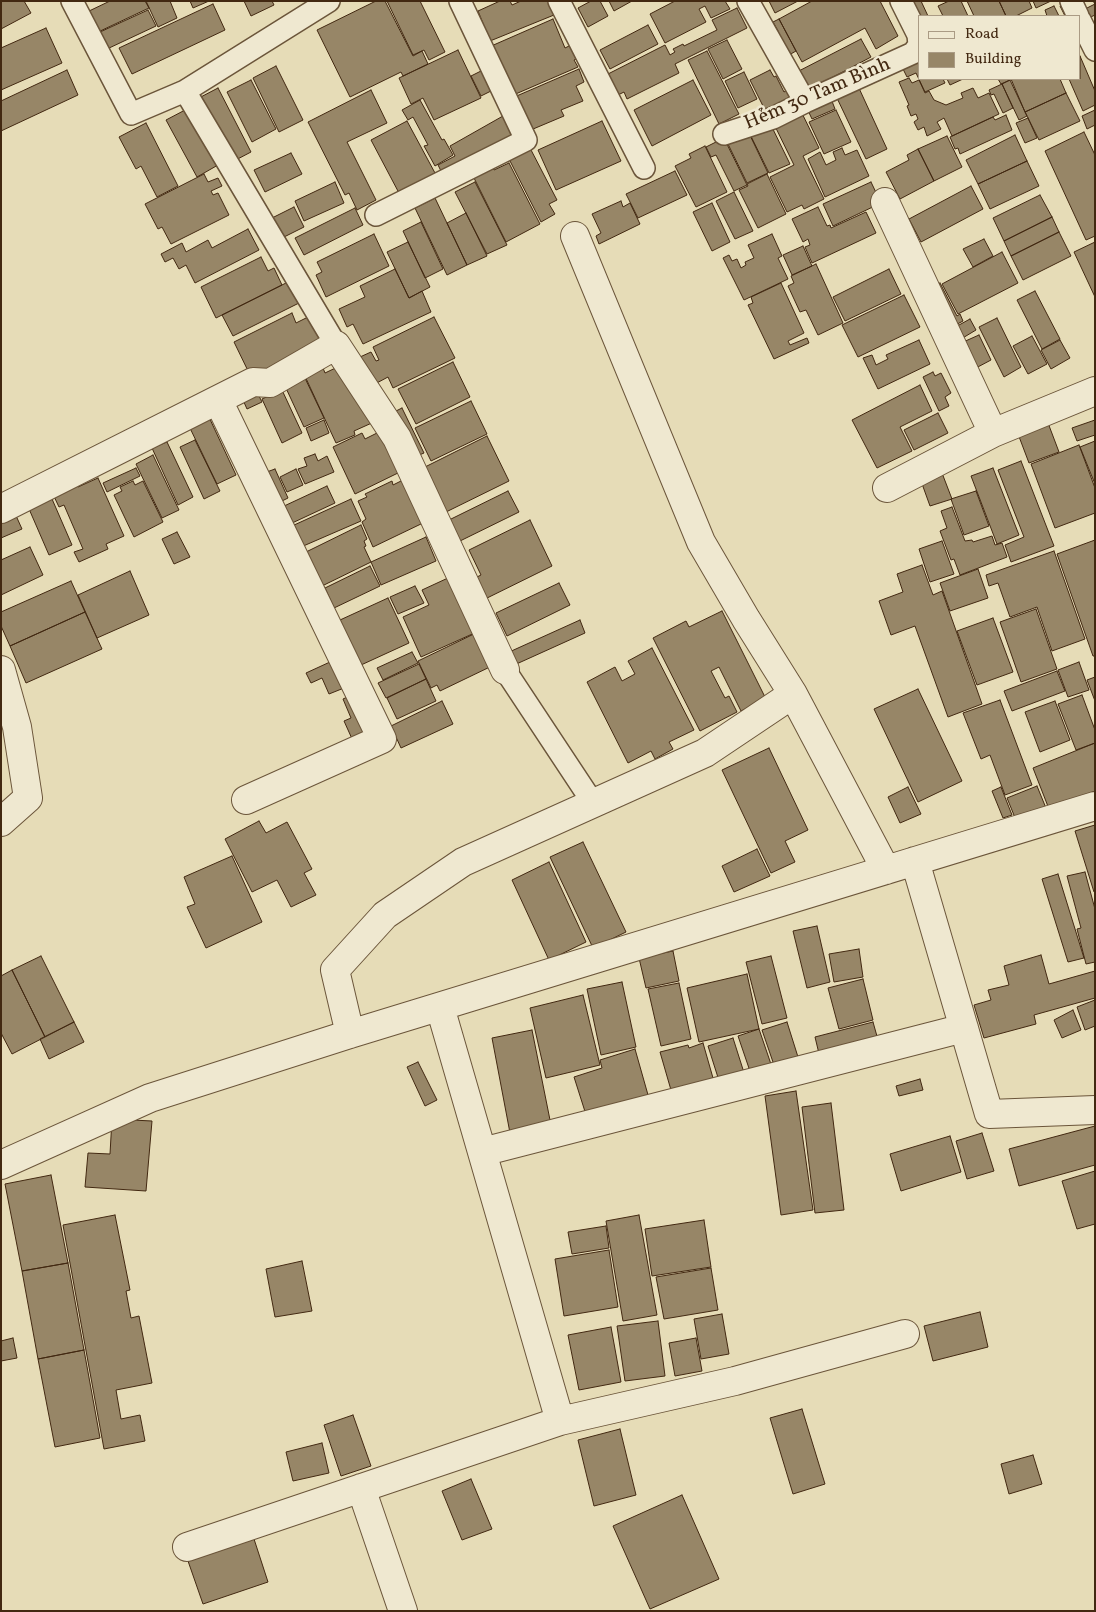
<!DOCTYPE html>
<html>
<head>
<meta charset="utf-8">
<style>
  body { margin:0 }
  #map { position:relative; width:1096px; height:1612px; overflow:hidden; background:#e6dcb7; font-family:Vollkorn,serif }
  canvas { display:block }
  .frame { position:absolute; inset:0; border:2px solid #422811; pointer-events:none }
  .legend { position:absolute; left:918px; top:15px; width:162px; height:65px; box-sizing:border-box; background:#efe8d0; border:1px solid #aa9b84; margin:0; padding:6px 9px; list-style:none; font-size:15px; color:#422811 }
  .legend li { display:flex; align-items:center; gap:10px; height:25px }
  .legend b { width:25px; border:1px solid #aa9b84 }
</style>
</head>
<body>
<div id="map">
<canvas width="1096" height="1612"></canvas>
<div class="frame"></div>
<ul class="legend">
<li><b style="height:6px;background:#efe8d0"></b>Road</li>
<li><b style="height:14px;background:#978667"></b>Building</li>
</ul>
</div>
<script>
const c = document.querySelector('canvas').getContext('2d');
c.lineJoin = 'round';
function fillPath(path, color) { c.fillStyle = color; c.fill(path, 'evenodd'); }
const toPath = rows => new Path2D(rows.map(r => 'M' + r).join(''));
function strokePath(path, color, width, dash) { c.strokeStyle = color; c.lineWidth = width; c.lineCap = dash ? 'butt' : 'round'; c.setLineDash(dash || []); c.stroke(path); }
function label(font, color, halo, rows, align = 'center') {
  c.font = font + ' Vollkorn,serif'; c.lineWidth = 5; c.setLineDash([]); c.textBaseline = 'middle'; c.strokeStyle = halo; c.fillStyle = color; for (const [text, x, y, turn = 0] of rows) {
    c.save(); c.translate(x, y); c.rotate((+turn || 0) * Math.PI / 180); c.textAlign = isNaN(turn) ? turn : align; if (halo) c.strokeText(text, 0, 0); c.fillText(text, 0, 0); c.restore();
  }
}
const building = toPath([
  [1,1,24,1,31,13,1,29,1,1],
  [110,1,145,1,149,8,96,33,87,12,110,1],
  [146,1,170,1,177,18,158,27,146,1],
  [190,1,209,1,193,8,190,1],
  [244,1,272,1,274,5,251,16,244,1],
  [376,1,385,1,413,56,422,51,428,64,403,76,401,72,350,97,317,30,376,1],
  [387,1,420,1,445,52,429,60,424,50,413,55,387,1],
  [500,1,510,1,512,5,521,1,549,1,554,15,490,41,478,11,500,1],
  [591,1,600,1,608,16,588,27,578,8,591,1],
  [609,1,632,1,614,11,609,1],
  [675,1,725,1,730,9,711,18,705,6,699,9,706,22,665,43,650,14,675,1],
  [769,1,798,1,775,13,769,1],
  [812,1,880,1,898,36,876,49,865,28,802,62,779,19,812,1],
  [898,1,921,1,928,16,920,16,898,1],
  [949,1,961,1,968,16,943,16,938,6,949,1],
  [967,1,999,1,1006,16,974,16,967,1],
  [999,1,1029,1,1032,8,1016,16,1006,16,999,1],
  [1033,1,1051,1,1036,8,1033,1],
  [1070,1,1079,12,1095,4,1093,1,1095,1,1095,15,1080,22,1080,16,1065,16,1060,6,1070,1],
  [213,4,225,30,132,74,119,48,213,4],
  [1054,6,1059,16,1047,16,1045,10,1054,6],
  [737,8,747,28,675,64,679,73,627,99,624,92,618,95,608,74,665,45,670,55,675,52,673,49,683,44,684,46,717,30,712,20,737,8],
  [148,10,156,26,107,49,100,32,148,10],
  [553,19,565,48,577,42,583,56,574,60,578,67,511,96,489,47,553,19],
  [779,19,796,51,782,59,769,36,778,31,773,22,779,19],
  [648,25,658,44,610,69,600,50,648,25],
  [46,28,62,63,1,90,1,48,46,28],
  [861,39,871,57,803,93,793,74,861,39],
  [920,39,920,79,943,79,945,83,925,92,916,73,907,77,903,69,920,39],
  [727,40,742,69,723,79,708,49,727,40],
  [458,50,481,98,434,120,423,98,411,104,399,78,458,50],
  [707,51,739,114,719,124,688,60,707,51],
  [1080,56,1095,91,1095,105,1083,111,1069,79,1080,79,1080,56],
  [276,66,303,120,279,132,253,78,276,66],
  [489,67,499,87,481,96,471,76,489,67],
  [579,69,584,82,576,86,583,101,561,110,564,116,526,132,512,98,579,69],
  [67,70,78,95,1,131,1,101,67,70],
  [770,70,774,77,776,76,784,92,789,89,792,96,765,110,750,80,770,70],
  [744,72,757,99,738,108,725,81,744,72],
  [909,78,912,83,919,80,925,93,929,91,934,100,946,105,963,98,961,93,973,88,978,98,989,93,999,114,952,136,944,118,937,122,941,129,927,136,924,127,918,130,914,122,918,119,916,114,911,116,907,106,909,105,899,82,909,78],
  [947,79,963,79,950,85,947,79],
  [998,79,1009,79,1010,80,1001,84,998,79],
  [1011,79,1060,79,1066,93,1025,112,1011,79],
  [251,80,276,129,252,142,227,92,251,80],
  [693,80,711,115,652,146,634,110,693,80],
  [1010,80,1027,116,1019,120,1002,84,1010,80],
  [1002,84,1013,108,1003,113,994,94,991,95,989,90,1002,84],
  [858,86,887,149,866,159,836,96,858,86],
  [218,88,251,152,230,163,197,99,218,88],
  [371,90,387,123,347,142,376,200,357,210,349,193,345,195,308,122,371,90],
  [1066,93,1080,121,1039,140,1025,112,1066,93],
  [830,96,835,109,812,119,804,102,830,96],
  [795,99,819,148,803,156,824,199,804,209,802,205,787,212,770,177,794,165,771,118,795,99],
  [420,100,442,140,444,139,453,155,435,166,424,146,428,145,413,117,408,120,402,110,420,100],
  [187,109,218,165,197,177,166,120,187,109],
  [836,110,851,142,824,154,809,122,836,110],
  [1095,110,1095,125,1087,129,1082,116,1095,110],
  [766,115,790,164,769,173,745,124,766,115],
  [1006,115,1012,130,960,154,958,148,955,149,950,137,993,117,995,120,1006,115],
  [503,116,515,137,443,175,438,165,455,156,450,146,503,116],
  [1028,118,1037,138,1025,143,1016,123,1028,118],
  [407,121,435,173,399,193,371,140,407,121],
  [602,121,621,161,556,190,538,150,602,121],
  [146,123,178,186,157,197,141,166,136,169,119,137,146,123],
  [746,127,768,173,747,183,727,142,746,127],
  [1084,132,1095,155,1095,236,1086,240,1045,151,1084,132],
  [1015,135,1027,161,978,184,966,160,1015,135],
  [947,136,962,167,934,181,918,149,947,136],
  [724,138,747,185,734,191,716,155,711,157,706,147,724,138],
  [705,146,727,192,696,207,675,166,691,158,689,154,705,146],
  [530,148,557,200,549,204,555,214,541,222,509,159,530,148],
  [842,148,845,155,857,150,869,176,825,197,808,159,820,152,826,165,836,160,833,152,842,148],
  [918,149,934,181,900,199,886,172,909,160,907,155,918,149],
  [291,153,302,174,265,192,254,170,291,153],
  [1027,161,1039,186,990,209,978,184,1027,161],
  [509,163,540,224,506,242,473,176,492,167,494,170,509,163],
  [675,171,687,195,638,218,626,194,675,171],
  [204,174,208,182,218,178,222,186,211,191,213,195,218,193,229,215,171,244,162,227,158,229,145,204,204,174],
  [767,174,786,214,758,228,739,190,748,186,747,184,767,174],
  [335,182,344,203,304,221,295,201,335,182],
  [475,182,507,245,487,254,455,192,475,182],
  [871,182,881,203,833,226,823,204,871,182],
  [971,186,983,209,921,242,909,219,971,186],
  [734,192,753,231,735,239,716,201,734,192],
  [1040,195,1052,217,1004,241,993,218,1040,195],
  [435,198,467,265,447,275,415,208,435,198],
  [621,201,623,207,630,203,640,224,599,244,596,236,601,233,592,214,621,201],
  [712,203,730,242,712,251,693,212,712,203],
  [294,207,304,227,282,238,272,218,294,207],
  [818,207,827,226,830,225,831,228,866,212,876,233,812,263,805,247,810,245,808,239,803,242,792,219,818,207],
  [355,208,363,225,304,255,295,238,355,208],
  [466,213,487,256,467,265,447,223,466,213],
  [1052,217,1059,232,1011,256,1004,241,1052,217],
  [421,222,443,269,425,278,403,231,421,222],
  [248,229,259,250,195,283,186,265,179,269,173,258,165,262,161,254,182,243,186,252,208,240,212,248,248,229],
  [1059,232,1071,256,1023,280,1011,256,1059,232],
  [374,234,389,266,326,297,316,275,322,272,317,262,374,234],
  [772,234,782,256,778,258,788,279,744,300,723,258,729,255,732,261,737,259,741,268,746,265,745,262,754,258,748,245,772,234],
  [984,239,993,256,973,267,963,249,984,239],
  [408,242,430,287,409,298,387,252,408,242],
  [1095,242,1095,297,1074,252,1095,242],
  [803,246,812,266,792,275,783,255,803,246],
  [1002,252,1018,283,958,314,942,284,1002,252],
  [261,257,268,271,274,268,282,285,216,318,201,287,261,257],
  [816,264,843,323,818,335,806,310,800,312,788,286,794,283,791,276,816,264],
  [395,269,409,298,422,291,431,312,363,344,353,324,347,327,339,309,365,297,360,286,395,269],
  [889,269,901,294,845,321,833,297,889,269],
  [290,281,301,302,233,336,222,315,290,281],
  [781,283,804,333,788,341,790,345,807,338,809,343,774,359,748,305,753,303,751,297,781,283],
  [940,283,957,316,960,314,963,321,948,329,928,290,940,283],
  [1035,291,1060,339,1042,349,1017,300,1035,291],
  [904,295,920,327,858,357,842,325,904,295],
  [292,313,296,323,312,315,324,341,251,377,234,342,292,313],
  [434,317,455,358,393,388,388,377,373,385,360,357,371,352,376,361,379,360,373,347,434,317],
  [997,318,1021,367,1004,377,979,327,997,318],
  [970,319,976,330,956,342,950,330,970,319],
  [979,335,991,360,974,369,961,343,979,335],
  [1032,336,1047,364,1028,374,1013,346,1032,336],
  [919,340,930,364,878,389,863,358,872,355,876,365,888,359,886,355,919,340],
  [1060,340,1070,358,1051,369,1041,350,1060,340],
  [453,362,470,397,416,424,398,389,453,362],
  [321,363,325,373,346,363,374,422,354,431,355,435,336,443,303,372,321,363],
  [933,372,935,376,941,373,951,393,945,397,949,406,939,411,923,377,933,372],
  [304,376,324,418,304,427,285,386,304,376],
  [253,384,262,402,247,409,239,391,253,384],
  [920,385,932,411,900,427,912,451,877,468,852,420,920,385],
  [282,390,302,433,282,443,262,399,282,390],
  [471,401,487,434,431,461,415,428,471,401],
  [402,408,424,453,412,458,390,414,402,408],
  [938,413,948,433,914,450,904,430,938,413],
  [208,415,236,475,217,484,188,424,208,415],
  [1045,415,1059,452,1029,463,1015,426,1045,415],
  [324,420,329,433,311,441,306,428,324,420],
  [1095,420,1095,435,1077,441,1072,428,1095,420],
  [381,431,400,472,355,494,333,447,362,433,365,439,381,431],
  [487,436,509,481,446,512,425,467,487,436],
  [195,440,220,491,204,499,180,447,195,440],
  [1095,441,1095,484,1080,447,1095,441],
  [167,442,193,497,178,505,152,448,167,442],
  [1079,445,1095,488,1095,513,1055,528,1031,464,1079,445],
  [315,454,318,461,327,456,334,472,305,484,298,469,307,466,304,458,315,454],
  [153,455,179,510,162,518,136,464,153,455],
  [1021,461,1054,546,1011,562,1005,545,1024,537,998,470,1021,461],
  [136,468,140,476,107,492,103,483,136,468],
  [993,468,1019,535,997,544,971,476,993,468],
  [275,469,288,498,278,503,264,473,275,469],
  [296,469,303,485,287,492,280,477,296,469],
  [942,473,952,499,930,506,921,481,942,473],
  [98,478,124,536,106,544,108,549,79,562,74,552,83,549,64,505,59,507,51,490,74,479,78,487,98,478],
  [407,478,423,523,373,547,362,522,366,519,358,501,367,497,365,494,392,481,393,485,407,478],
  [133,481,135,485,143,481,163,522,134,537,114,495,122,491,120,487,133,481],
  [327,486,335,503,290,524,282,507,327,486],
  [508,491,519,512,460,541,449,520,508,491],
  [976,491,989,526,964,535,951,499,976,491],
  [49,492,72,545,49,555,26,502,49,492],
  [351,499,361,521,301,547,292,526,351,499],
  [952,507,965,541,972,540,973,542,992,536,995,545,1002,543,1007,557,960,575,954,559,951,560,940,531,947,528,941,511,952,507],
  [13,509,22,529,1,538,1,515,13,509],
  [530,520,552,566,481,601,471,580,481,575,469,550,530,520],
  [361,525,367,539,364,541,366,546,364,547,371,562,322,586,306,552,361,525],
  [177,532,190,557,174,564,162,539,177,532],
  [426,537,436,561,381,585,371,562,426,537],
  [1095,540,1095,656,1093,656,1057,554,1095,540],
  [942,541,954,574,930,582,919,549,942,541],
  [30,547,43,575,1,595,1,560,30,547],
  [1054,551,1085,639,1052,651,1037,607,1010,617,998,583,989,586,986,575,1054,551],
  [922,565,933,595,942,591,982,704,948,717,915,626,891,635,879,601,903,592,897,574,922,565],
  [370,566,380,586,334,608,325,588,370,566],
  [978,569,988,598,950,611,940,583,978,569],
  [130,571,149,615,97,638,78,595,130,571],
  [448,578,479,631,421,657,403,617,429,605,422,590,448,578],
  [71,581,85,612,10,646,1,626,1,612,71,581],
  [559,583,570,605,507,636,496,613,559,583],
  [415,586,424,603,398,614,390,597,415,586],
  [388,598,409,643,361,665,340,620,388,598],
  [1036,609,1057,669,1021,682,1000,622,1036,609],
  [722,611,766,699,741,711,719,667,711,671,725,698,729,696,737,712,700,731,653,638,686,621,689,627,722,611],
  [85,612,102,649,26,683,10,646,85,612],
  [993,618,1013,672,977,685,957,631,993,618],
  [580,620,585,633,512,666,507,653,580,620],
  [478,632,494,665,440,691,437,685,431,688,418,661,478,632],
  [652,648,694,730,669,742,673,749,655,759,651,751,628,763,587,682,615,667,622,681,635,674,628,661,652,648],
  [412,652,418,663,383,680,377,668,412,652],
  [330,662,344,688,329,694,322,678,311,683,306,673,330,662],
  [1079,662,1089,690,1068,697,1058,670,1079,662],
  [419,664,426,679,386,698,378,683,419,664],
  [1057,671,1065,691,1012,711,1004,691,1057,671],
  [1095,677,1095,701,1087,680,1095,677],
  [426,679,436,701,397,719,387,698,426,679],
  [918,689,962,781,918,802,874,709,918,689],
  [354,694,368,734,353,741,344,721,351,718,343,699,354,694],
  [1082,695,1095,730,1095,743,1076,750,1058,704,1082,695],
  [1000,700,1032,785,1005,795,990,755,981,759,963,713,1000,700],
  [442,701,453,724,401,748,391,726,442,701],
  [1055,701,1070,740,1040,752,1025,712,1055,701],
  [1095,743,1095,791,1049,809,1033,768,1095,743],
  [769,748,808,830,785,841,795,862,771,873,722,770,769,748],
  [1037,786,1048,813,1018,825,1007,798,1037,786],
  [908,787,921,814,900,823,888,797,908,787],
  [1001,787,1012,815,1003,818,992,791,1001,787],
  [259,821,266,833,287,822,312,869,304,873,316,895,291,907,277,880,252,892,225,839,259,821],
  [1095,825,1095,892,1094,892,1075,831,1095,825],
  [583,842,626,932,593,948,550,857,583,842],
  [757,849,770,876,734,892,722,866,757,849],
  [232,856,262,922,206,948,187,907,195,904,184,877,232,856],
  [549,862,586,942,549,960,512,880,549,862],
  [1085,872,1095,909,1095,962,1086,964,1077,929,1081,928,1067,876,1085,872],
  [1058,874,1084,958,1068,962,1042,879,1058,874],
  [817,926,830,982,807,988,793,931,817,926],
  [859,949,863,977,834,982,829,954,859,949],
  [673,951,679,981,646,988,639,958,673,951],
  [1041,955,1049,984,1095,971,1095,998,1034,1015,1036,1024,984,1038,974,1005,991,1000,988,990,1009,985,1004,966,1041,955],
  [41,956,74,1022,45,1037,12,970,41,956],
  [771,956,787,1018,762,1024,746,962,771,956],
  [12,970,45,1037,12,1054,1,1033,1,976,12,970],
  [747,974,759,1029,699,1042,687,988,747,974],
  [863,979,873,1020,839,1029,828,988,863,979],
  [622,982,636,1047,601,1055,587,989,622,982],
  [679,983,691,1039,661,1046,648,989,679,983],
  [583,995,600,1065,546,1078,530,1008,583,995],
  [1095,1000,1095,1026,1085,1030,1077,1007,1095,1000],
  [1073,1010,1081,1030,1062,1038,1054,1020,1073,1010],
  [74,1022,84,1042,49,1059,40,1039,74,1022],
  [787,1022,798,1057,774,1065,762,1030,787,1022],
  [873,1022,880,1047,821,1062,815,1037,873,1022],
  [759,1029,774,1073,753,1080,738,1036,759,1029],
  [532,1030,551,1125,510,1133,492,1038,532,1030],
  [733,1038,746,1079,721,1087,708,1046,733,1038],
  [703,1043,715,1085,673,1097,660,1052,688,1045,689,1048,703,1043],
  [635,1049,650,1102,588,1121,574,1077,602,1068,600,1060,635,1049],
  [418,1062,437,1100,425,1106,407,1067,418,1062],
  [920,1079,923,1090,899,1096,896,1086,920,1079],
  [796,1091,813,1210,781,1215,765,1096,796,1091],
  [831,1103,844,1210,815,1213,802,1107,831,1103],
  [112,1119,152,1121,146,1191,85,1187,88,1153,110,1154,112,1119],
  [1095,1126,1095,1165,1019,1186,1009,1149,1095,1126],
  [982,1133,994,1171,967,1179,956,1141,982,1133],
  [950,1136,961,1172,901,1191,890,1154,950,1136],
  [1095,1171,1095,1224,1077,1229,1062,1181,1095,1171],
  [51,1175,68,1263,22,1271,5,1184,51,1175],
  [115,1215,130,1290,126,1291,131,1318,139,1316,152,1383,116,1390,121,1419,140,1415,145,1441,104,1449,63,1225,115,1215],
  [639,1215,657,1315,623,1321,606,1221,639,1215],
  [704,1220,711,1267,652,1276,645,1229,704,1220],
  [606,1226,609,1248,572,1254,568,1232,606,1226],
  [609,1250,618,1307,564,1316,555,1259,609,1250],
  [302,1261,312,1311,275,1317,266,1269,302,1261],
  [68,1263,84,1350,38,1359,22,1271,68,1263],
  [711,1268,718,1310,664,1319,656,1277,711,1268],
  [980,1312,988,1347,933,1361,924,1326,980,1312],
  [722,1314,729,1354,701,1359,694,1319,722,1314],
  [658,1321,665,1376,625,1381,617,1326,658,1321],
  [611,1327,621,1382,579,1390,568,1335,611,1327],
  [13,1338,17,1358,1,1361,1,1341,13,1338],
  [696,1338,702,1371,675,1376,669,1343,696,1338],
  [84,1350,100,1438,55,1447,38,1359,84,1350],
  [802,1409,825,1484,793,1494,770,1418,802,1409],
  [353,1415,371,1466,341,1476,324,1425,353,1415],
  [620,1429,636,1495,594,1506,578,1440,620,1429],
  [322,1443,329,1473,293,1481,286,1452,322,1443],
  [1033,1455,1042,1484,1009,1494,1001,1464,1033,1455],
  [471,1479,492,1529,462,1540,442,1491,471,1479],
  [682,1495,719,1579,650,1609,613,1526,682,1495],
  [254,1539,268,1582,203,1604,188,1561,254,1539]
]);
fillPath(building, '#978667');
strokePath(building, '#422811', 1);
const lane = toPath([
  [72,1,131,114,185,91,329,1],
  [559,1,644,168],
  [748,1,805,102],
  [1071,1,1078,16],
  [1080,20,1095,50],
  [185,91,336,345],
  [724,134,773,118,805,102,913,53,919,45,918,35,901,1],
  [376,215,526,140,460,1],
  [505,670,593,803]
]);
const street = toPath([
  [885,202,993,433],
  [575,236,701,542,746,619,793,694,886,870],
  [218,400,382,739,246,800],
  [887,488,993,433,1095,391],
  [1,509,253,382,270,383,336,345,397,438,505,670],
  [1,670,17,727,28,798,1,822],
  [915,861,989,1114,1095,1110],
  [440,1007,560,1421],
  [350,1034,335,970,385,915,463,862,705,753,793,694],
  [482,1152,964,1028],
  [1,1165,150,1098,350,1034,1095,806],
  [361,1488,403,1611],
  [187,1547,560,1421,735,1381,905,1334]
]);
strokePath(lane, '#6b553a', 24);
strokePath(street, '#6b553a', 30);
strokePath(lane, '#efe8d0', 21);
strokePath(street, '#efe8d0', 28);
label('20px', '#422811', '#efe8d0', [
  ["Hẻm 30 Tam Bình",818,95,-23]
]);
</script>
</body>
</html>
